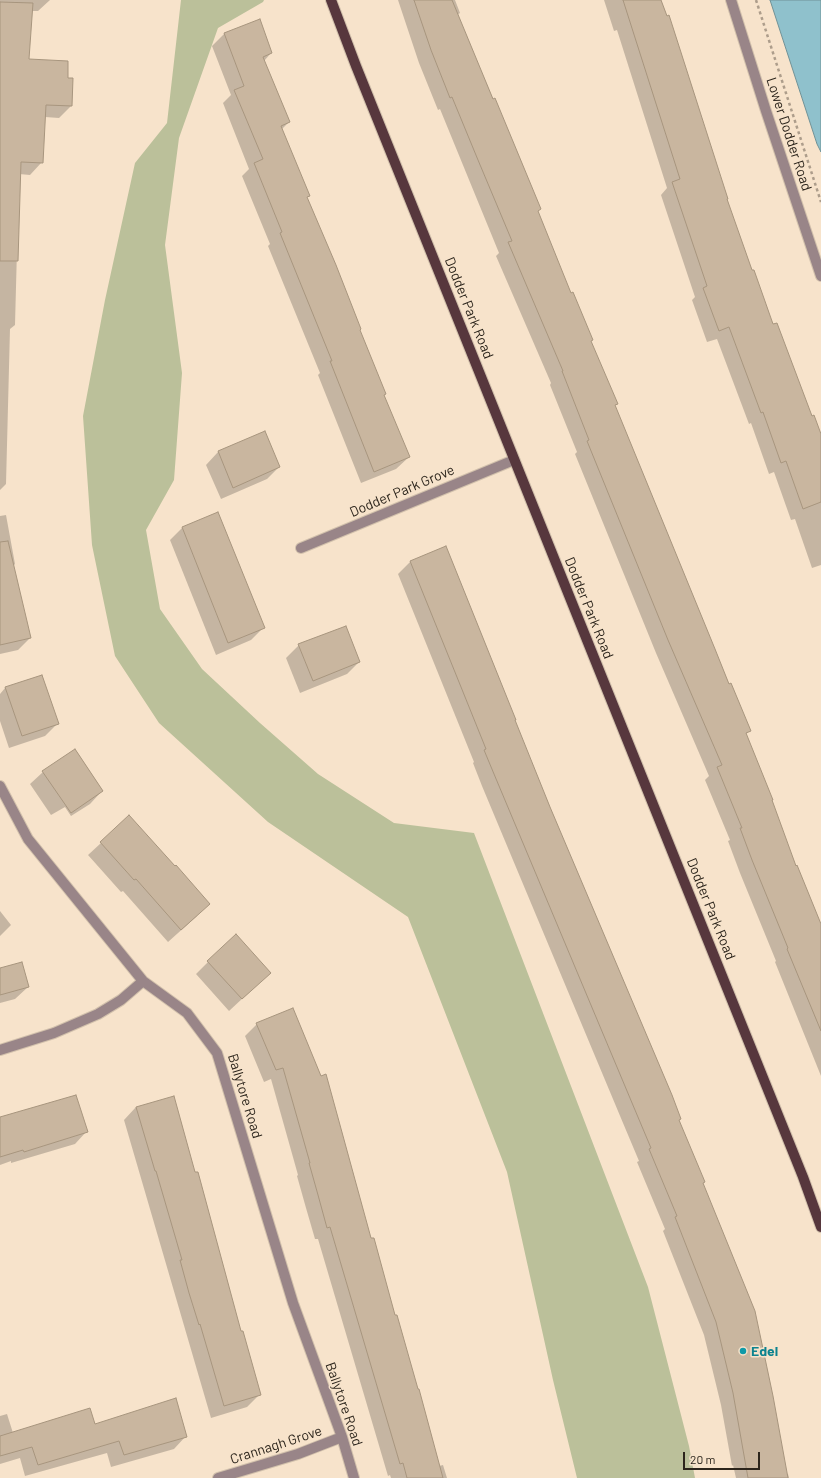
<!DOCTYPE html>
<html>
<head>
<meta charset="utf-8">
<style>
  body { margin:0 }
  #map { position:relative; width:821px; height:1478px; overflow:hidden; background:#f7e3cb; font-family:Barlow,sans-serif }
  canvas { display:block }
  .scale { position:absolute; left:683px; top:1452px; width:77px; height:18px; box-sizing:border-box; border:2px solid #2c251c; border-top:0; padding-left:5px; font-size:12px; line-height:14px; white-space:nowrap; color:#2c251c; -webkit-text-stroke:3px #f7e3cb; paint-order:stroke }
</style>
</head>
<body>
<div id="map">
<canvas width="821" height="1478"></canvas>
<div class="scale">20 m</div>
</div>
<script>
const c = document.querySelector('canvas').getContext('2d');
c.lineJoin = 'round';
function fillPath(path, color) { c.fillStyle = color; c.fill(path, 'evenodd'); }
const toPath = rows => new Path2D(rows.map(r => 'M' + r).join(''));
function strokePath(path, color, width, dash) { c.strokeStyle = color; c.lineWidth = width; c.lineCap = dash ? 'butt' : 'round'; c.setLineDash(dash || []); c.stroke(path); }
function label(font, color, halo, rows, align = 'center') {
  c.font = font + ' Barlow,sans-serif'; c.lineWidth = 3; c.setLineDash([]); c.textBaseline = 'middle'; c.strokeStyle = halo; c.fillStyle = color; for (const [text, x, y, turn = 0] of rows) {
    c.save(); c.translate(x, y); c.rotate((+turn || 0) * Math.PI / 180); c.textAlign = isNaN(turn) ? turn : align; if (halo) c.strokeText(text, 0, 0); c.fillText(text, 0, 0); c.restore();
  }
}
fillPath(toPath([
  [181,0,264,0,263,2,218,28,179,138,165,245,182,373,174,480,146,530,160,609,202,669,260,723,318,774,394,823,474,833,648,1287,689,1446,695,1478,577,1478,553,1380,507,1172,408,917,268,822,159,723,115,656,92,545,83,416,105,300,135,163,167,123]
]), '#bbc09a');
const water = toPath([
  [770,0,821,0,821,152,817,144,770,0]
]);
fillPath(water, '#8fc1cc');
strokePath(water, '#719297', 1);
fillPath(toPath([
  [0,0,50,0,38,11,31,11,28,60,67,78,71,106,59,118,45,117,42,162,30,175,19,174,15,325,10,329,6,484,0,490],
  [398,0,455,0,460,13,457,15,540,209,537,212,616,404,614,406,714,649,749,731,745,735,821,932,821,1076,775,962,776,961,740,873,728,841,730,840,705,780,709,776,656,653,575,454,577,452,550,385,551,383,496,256,499,253,440,109,438,110,419,63],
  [604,0,661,0,726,199,772,326,821,437,821,565,812,568,795,519,791,520,774,472,769,474,751,423,749,424,717,339,707,342,692,300,695,297,661,195,667,188,617,30,614,31],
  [225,33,271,53,264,61,289,122,281,130,383,395,409,457,396,469,361,483,318,375,320,373,268,246,270,244,242,176,249,169,223,103,231,95,212,46],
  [264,432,279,467,267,479,221,499,206,465,218,452],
  [6,515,15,564,13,566,30,638,18,650,0,654,0,516],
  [182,528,263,628,251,640,216,655,170,540],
  [411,561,514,721,679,1120,702,1183,786,1474,788,1474,789,1478,736,1478,733,1465,732,1466,721,1405,704,1335,663,1231,665,1229,637,1162,639,1161,623,1123,482,786,473,763,474,762,398,574],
  [299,645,359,662,347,674,300,693,286,658],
  [41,676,58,723,45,736,9,748,0,721,0,694,5,688],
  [43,772,102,791,90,804,71,816,65,807,51,815,30,784],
  [101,843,197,916,168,942,123,891,121,892,88,855],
  [0,911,11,925,0,936],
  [208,962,257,985,229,1011,196,974],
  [0,969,28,987,15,999,0,1003],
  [292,1009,395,1316,439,1466,443,1465,447,1478,391,1478,390,1475,388,1476,318,1239,315,1239,306,1208,297,1176,298,1175,271,1079,264,1082,245,1036,257,1024],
  [136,1107,240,1333,259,1395,247,1407,211,1418,124,1120],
  [0,1118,87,1131,75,1144,11,1163,11,1161,0,1165],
  [7,1414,13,1433,94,1425,186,1436,174,1449,111,1467,107,1453,25,1476,20,1458,0,1464,0,1416]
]), '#0003');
const building = toPath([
  [414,0,452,0,493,99,495,98,541,209,538,211,571,293,573,292,593,340,591,341,618,404,615,405,715,649,729,684,731,683,751,731,746,733,773,800,772,800,796,866,797,865,821,924,821,1031,787,949,788,948,752,860,740,828,742,828,717,767,722,765,668,640,587,441,589,440,562,371,563,371,508,242,512,241,478,160,452,97,450,98,431,50,414,0],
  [623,0,661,0,667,16,669,15,728,199,727,199,752,270,754,270,773,324,777,323,812,416,814,415,821,434,821,502,803,509,786,461,781,463,763,412,761,413,729,327,719,331,703,288,707,286,672,182,680,179,623,0],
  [0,2,33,3,29,59,68,61,68,78,73,78,72,106,46,105,43,163,21,162,18,261,0,261,0,2],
  [260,19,272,53,263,57,290,122,281,126,310,196,307,197,336,265,361,329,360,330,386,394,384,395,410,457,374,472,330,361,332,361,280,233,282,232,254,163,263,159,234,90,244,86,224,33,260,19],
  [265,431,280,467,233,488,218,451,265,431],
  [218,512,265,628,228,643,182,527,218,512],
  [8,541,31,638,0,645,0,542,8,541],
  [446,546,516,720,515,720,550,807,672,1095,681,1119,679,1120,705,1182,703,1183,755,1311,773,1396,788,1478,748,1478,733,1393,716,1322,675,1217,677,1216,649,1149,651,1148,635,1110,494,774,484,750,486,749,461,687,410,561,446,546],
  [346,626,360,662,313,681,298,644,346,626],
  [42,675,59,724,22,736,5,687,42,675],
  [75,749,103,791,71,813,42,771,75,749],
  [129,815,175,866,176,865,210,904,181,930,136,879,134,880,100,842,129,815],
  [236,934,271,973,242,999,207,961,236,934],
  [22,962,29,987,0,995,0,968,22,962],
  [293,1008,321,1076,326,1074,371,1238,374,1238,395,1315,397,1315,418,1389,419,1389,443,1478,407,1478,403,1463,400,1464,330,1227,327,1228,318,1195,309,1163,310,1163,283,1068,276,1070,256,1023,293,1008],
  [76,1095,88,1132,24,1152,23,1150,0,1157,0,1117,76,1095],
  [174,1096,195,1172,198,1172,241,1331,243,1331,261,1395,224,1406,200,1324,199,1325,189,1293,180,1260,182,1260,156,1171,155,1171,136,1107,174,1096],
  [176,1398,187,1437,124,1455,119,1441,38,1465,32,1447,0,1456,0,1436,90,1408,95,1424,176,1398]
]);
fillPath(building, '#c9b69f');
strokePath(building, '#a7957e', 1);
const minor = toPath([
  [731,0,766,111,821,276],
  [301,548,514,460],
  [0,786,28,839,143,981,187,1013,217,1053,293,1303,342,1437,354,1478],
  [0,1050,54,1033,98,1014,121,1000,143,981],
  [218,1478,298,1454,342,1437]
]);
const major = toPath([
  [331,0,356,66,803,1177,821,1227]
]);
strokePath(minor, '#d2c1ac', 12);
strokePath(major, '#d2c1ac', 12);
strokePath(toPath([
  [756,0,821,202]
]), '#ad9d8b', 2.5, [3, 3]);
strokePath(minor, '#998588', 10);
strokePath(major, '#57373d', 10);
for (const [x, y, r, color] of [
  [743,1351,4,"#0f9aa8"]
]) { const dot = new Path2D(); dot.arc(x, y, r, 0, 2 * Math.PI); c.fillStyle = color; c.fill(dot); strokePath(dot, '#f7e3cb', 1.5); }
label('14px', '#2c251c', '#f7e3cb', [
  ["Lower Dodder Road",789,134,72],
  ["Dodder Park Road",469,308,68],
  ["Dodder Park Grove",402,491,-23],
  ["Dodder Park Road",589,608,68],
  ["Dodder Park Road",711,909,68],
  ["Ballytore Road",245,1096,73],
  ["Ballytore Road",344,1404,71],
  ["Crannagh Grove",276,1445,-18]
]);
label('bold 14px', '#0d838f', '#f7e3cb', [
  ["Edel",751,1351]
], 'left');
</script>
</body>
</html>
